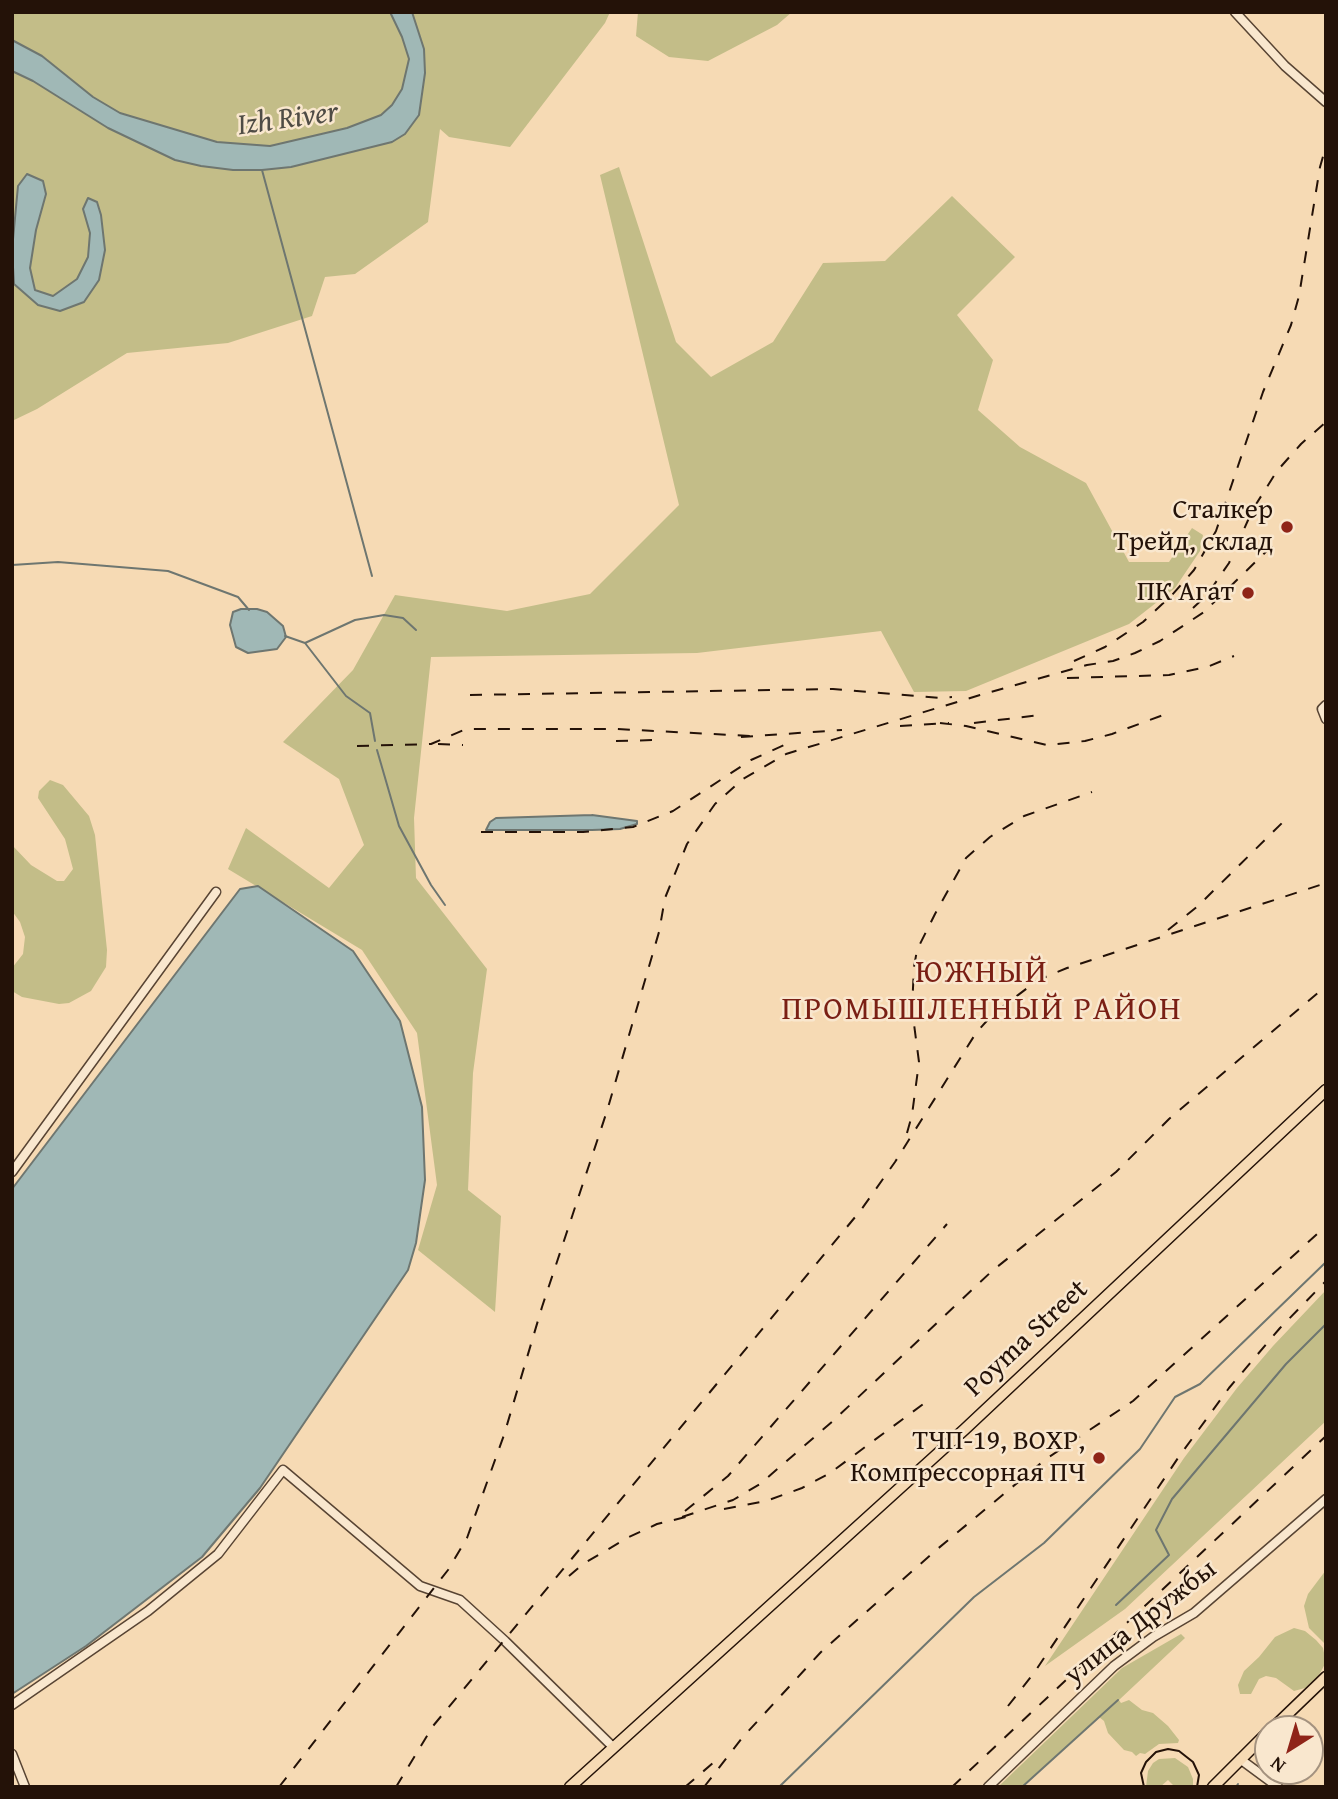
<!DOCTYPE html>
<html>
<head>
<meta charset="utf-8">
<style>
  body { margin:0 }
  #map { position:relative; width:1338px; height:1799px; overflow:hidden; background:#f6dab4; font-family:"Gentium Book Plus",serif }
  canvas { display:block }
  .frame { position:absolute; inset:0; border:14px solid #241208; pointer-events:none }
  .north { position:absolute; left:1254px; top:1715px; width:70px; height:70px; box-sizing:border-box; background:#f9e7ce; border:2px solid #a4927f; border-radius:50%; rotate:217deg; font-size:19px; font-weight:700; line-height:28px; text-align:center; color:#241208 }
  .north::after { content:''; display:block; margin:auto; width:24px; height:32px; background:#8f2418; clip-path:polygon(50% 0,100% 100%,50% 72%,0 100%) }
</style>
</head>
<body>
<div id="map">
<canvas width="1338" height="1799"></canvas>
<div class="frame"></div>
<div class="north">N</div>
</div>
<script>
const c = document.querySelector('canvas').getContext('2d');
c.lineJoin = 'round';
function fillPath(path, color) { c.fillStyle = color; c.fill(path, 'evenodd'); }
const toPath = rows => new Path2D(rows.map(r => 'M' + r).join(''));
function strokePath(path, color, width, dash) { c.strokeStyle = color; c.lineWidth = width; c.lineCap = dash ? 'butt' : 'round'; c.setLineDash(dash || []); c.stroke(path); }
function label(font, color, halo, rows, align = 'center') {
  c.font = font + ' "Gentium Book Plus",serif'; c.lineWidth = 5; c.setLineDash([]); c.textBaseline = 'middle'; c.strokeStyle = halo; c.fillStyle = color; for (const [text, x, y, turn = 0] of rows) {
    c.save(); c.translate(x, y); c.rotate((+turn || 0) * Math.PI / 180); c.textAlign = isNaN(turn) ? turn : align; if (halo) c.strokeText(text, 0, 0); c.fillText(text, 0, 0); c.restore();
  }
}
fillPath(toPath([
  [12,12,390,12,402,37,409,59,407,77,402,89,392,105,381,115,347,128,270,146,217,142,120,113,93,97,43,56,12,40],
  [412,12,610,12,605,23,510,147,449,137,440,129,428,222,355,274,325,277,312,316,228,343,127,353,37,409,12,421,12,265,14,284,60,311,104,250,83,209,90,233,88,257,77,279,53,296,35,289,29,268,36,230,46,194,15,228,12,250,12,71,33,81,108,128,175,160,201,166,233,170,262,170,291,167,392,142,411,126,419,115,425,73,424,49],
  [638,12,792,12,777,25,708,61,669,57,636,36],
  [619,167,676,342,711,377,773,342,823,263,885,261,952,196,1015,257,957,315,993,360,978,410,1020,447,1086,483,1129,562,1169,562,1192,528,1203,535,1200,551,1175,588,1129,624,966,691,914,692,881,631,697,653,431,657,414,818,416,878,487,969,473,1073,468,1190,501,1216,495,1312,418,1250,437,1185,417,1033,362,950,228,869,246,828,329,888,364,845,339,779,283,742,353,670,395,595,507,611,590,594,679,505,600,175],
  [50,780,63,785,89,816,95,835,107,950,106,967,91,991,69,1003,59,1004,22,997,12,991,12,968,23,954,25,937,20,922,12,911,12,845,31,865,57,881,64,881,73,869,65,839,38,798,39,791],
  [1326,1290,1326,1421,1125,1609,1045,1666,1184,1458,1237,1388,1273,1346],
  [1326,1570,1326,1645,1309,1628,1304,1606,1308,1594],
  [1294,1628,1305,1631,1316,1640,1323,1648,1326,1662,1319,1675,1305,1688,1294,1691,1276,1678,1266,1676,1259,1679,1251,1694,1240,1694,1238,1685,1244,1671,1259,1657,1275,1637],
  [1181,1634,1185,1638,1119,1700,1121,1703,1129,1700,1142,1710,1153,1713,1168,1726,1179,1740,1178,1743,1159,1744,1145,1754,1140,1753,1136,1756,1132,1752,1124,1750,1108,1733,1104,1721,1099,1717,1022,1787,998,1787,1122,1668],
  [1175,1758,1188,1767,1193,1779,1193,1787,1175,1787,1168,1780,1160,1787,1146,1787,1148,1771,1153,1763,1159,1759]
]), '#c3bd88');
const water = toPath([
  [390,12,412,12,424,49,425,73,419,115,405,134,392,142,291,167,262,170,233,170,201,166,175,160,108,128,33,81,12,71,12,40,42,56,93,97,120,113,217,142,270,146,347,128,381,115,392,105,402,89,409,59,402,37,390,12],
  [27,174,43,181,46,194,36,230,30,268,35,290,53,296,77,279,88,257,90,233,83,209,88,198,97,202,101,215,105,250,99,280,84,302,60,311,38,305,14,284,12,250,18,186,27,174],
  [241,609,257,609,267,612,283,626,286,637,277,649,248,653,236,647,230,625,233,612,241,609],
  [592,815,637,821,637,824,620,829,592,830,486,830,490,822,496,818,592,815],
  [258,886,353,951,400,1021,422,1107,425,1180,416,1243,408,1270,260,1488,202,1557,86,1646,12,1694,12,1189,240,889,258,886]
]);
fillPath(water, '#a0b8b6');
strokePath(water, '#6e7670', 2);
strokePath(toPath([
  [262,170,372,576],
  [12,565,58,562,168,571,238,597,249,610],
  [285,636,305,643,355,620,384,615,403,618,416,630],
  [305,643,346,696,370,713,375,741],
  [377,750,399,826,431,885,445,905],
  [1116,1605,1169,1555,1156,1530,1172,1499,1286,1364,1326,1324],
  [779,1787,974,1597,1044,1543,1140,1449,1175,1397,1200,1384,1326,1262],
  [1022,1787,1118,1700],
  [1236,1787,1238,1784]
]), '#6e7670', 2);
const minor = toPath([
  [1235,12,1285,66,1326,102],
  [1326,705,1322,709,1326,719],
  [12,1172,216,892],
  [12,1705,148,1611,218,1554,283,1470,420,1586,460,1600,505,1641,613,1747],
  [12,1754,25,1787],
  [1240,1759,1278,1787],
  [988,1787,1114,1666,1153,1637,1194,1613,1326,1499]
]);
const major = toPath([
  [1272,1729,1326,1677],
  [570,1787,965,1429,1326,1090],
  [1213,1787,1268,1732]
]);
strokePath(minor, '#584433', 11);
strokePath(major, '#241208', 13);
strokePath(minor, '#f9e7ce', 8);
strokePath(major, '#f6dab4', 10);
strokePath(toPath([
  [1144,1787,1141,1773,1146,1762,1156,1752,1168,1749,1179,1751,1193,1762,1199,1775,1197,1787]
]), '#241208', 2);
strokePath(toPath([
  [1193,608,1207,595,1229,563,1253,509,1277,471,1301,444,1326,422],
  [1074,661,1105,647,1143,622,1172,595,1194,570,1216,531,1263,392,1291,325,1299,296,1320,167,1326,146],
  [1067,678,1169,675,1207,667,1234,656],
  [470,695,833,689,940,698,952,697],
  [940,723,966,726,1047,745,1085,741,1112,734,1166,714],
  [974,723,1040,715],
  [900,726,949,723],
  [741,737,842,730],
  [616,741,657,740],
  [438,744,463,745],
  [357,746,431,744,466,729,617,729,750,736],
  [481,832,583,832,633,827,673,811,751,760,791,742],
  [1168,930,1198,906,1283,822],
  [907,1133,912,1115,919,1062,912,1009,914,967,917,950,935,914,966,858,990,837,1024,816,1092,792],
  [724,1509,766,1501,802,1488,830,1473,926,1402],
  [685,1511,728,1476,947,1224],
  [682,1517,733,1500,760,1484,833,1421,992,1271,1116,1172,1169,1119,1326,986],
  [569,1576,583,1564,629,1537,657,1524,690,1516],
  [1008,1706,1034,1673,1178,1458,1229,1388,1280,1328,1326,1281],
  [279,1787,448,1570,467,1538,504,1435,542,1307,607,1111,659,932,665,898,687,844,715,804,743,779,786,754,980,695,1087,665,1113,661,1135,653,1160,641,1204,612,1278,540],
  [396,1787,433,1726,861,1210,895,1162,976,1033,993,1014,1038,980,1067,968,1326,883],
  [685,1787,713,1763],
  [704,1787,742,1738,821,1652,935,1551,1046,1459,1133,1401,1326,1226],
  [952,1787,1326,1436]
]), '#241208', 2, [12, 12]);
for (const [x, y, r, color] of [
  [1287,527,7,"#8f2418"],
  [1248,593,7,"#8f2418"],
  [1099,1458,7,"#8f2418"]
]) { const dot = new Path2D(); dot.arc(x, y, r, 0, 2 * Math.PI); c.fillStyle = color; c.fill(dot); strokePath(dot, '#f9e7ce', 2.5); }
label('28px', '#241208', '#f9e7ce', [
  ["Сталкер",1273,511],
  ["Трейд, склад",1273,543],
  ["ПК Агат",1234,593],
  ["ТЧП-19, ВОХР,",1085,1442],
  ["Компрессорная ПЧ",1085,1474]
], 'right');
label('28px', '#241208', '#f9e7ce', [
  ["Poyma Street",1027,1339,-43],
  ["улица Дружбы",1141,1623,-38]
]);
label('italic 30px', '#4f4c45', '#f9e7ce', [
  ["Izh River",288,120,-8]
]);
c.letterSpacing = '2px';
label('32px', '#7a1f14', '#f9e7ce', [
  ["ЮЖНЫЙ",982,974],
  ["ПРОМЫШЛЕННЫЙ РАЙОН",982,1011]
]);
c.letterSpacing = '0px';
</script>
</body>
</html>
